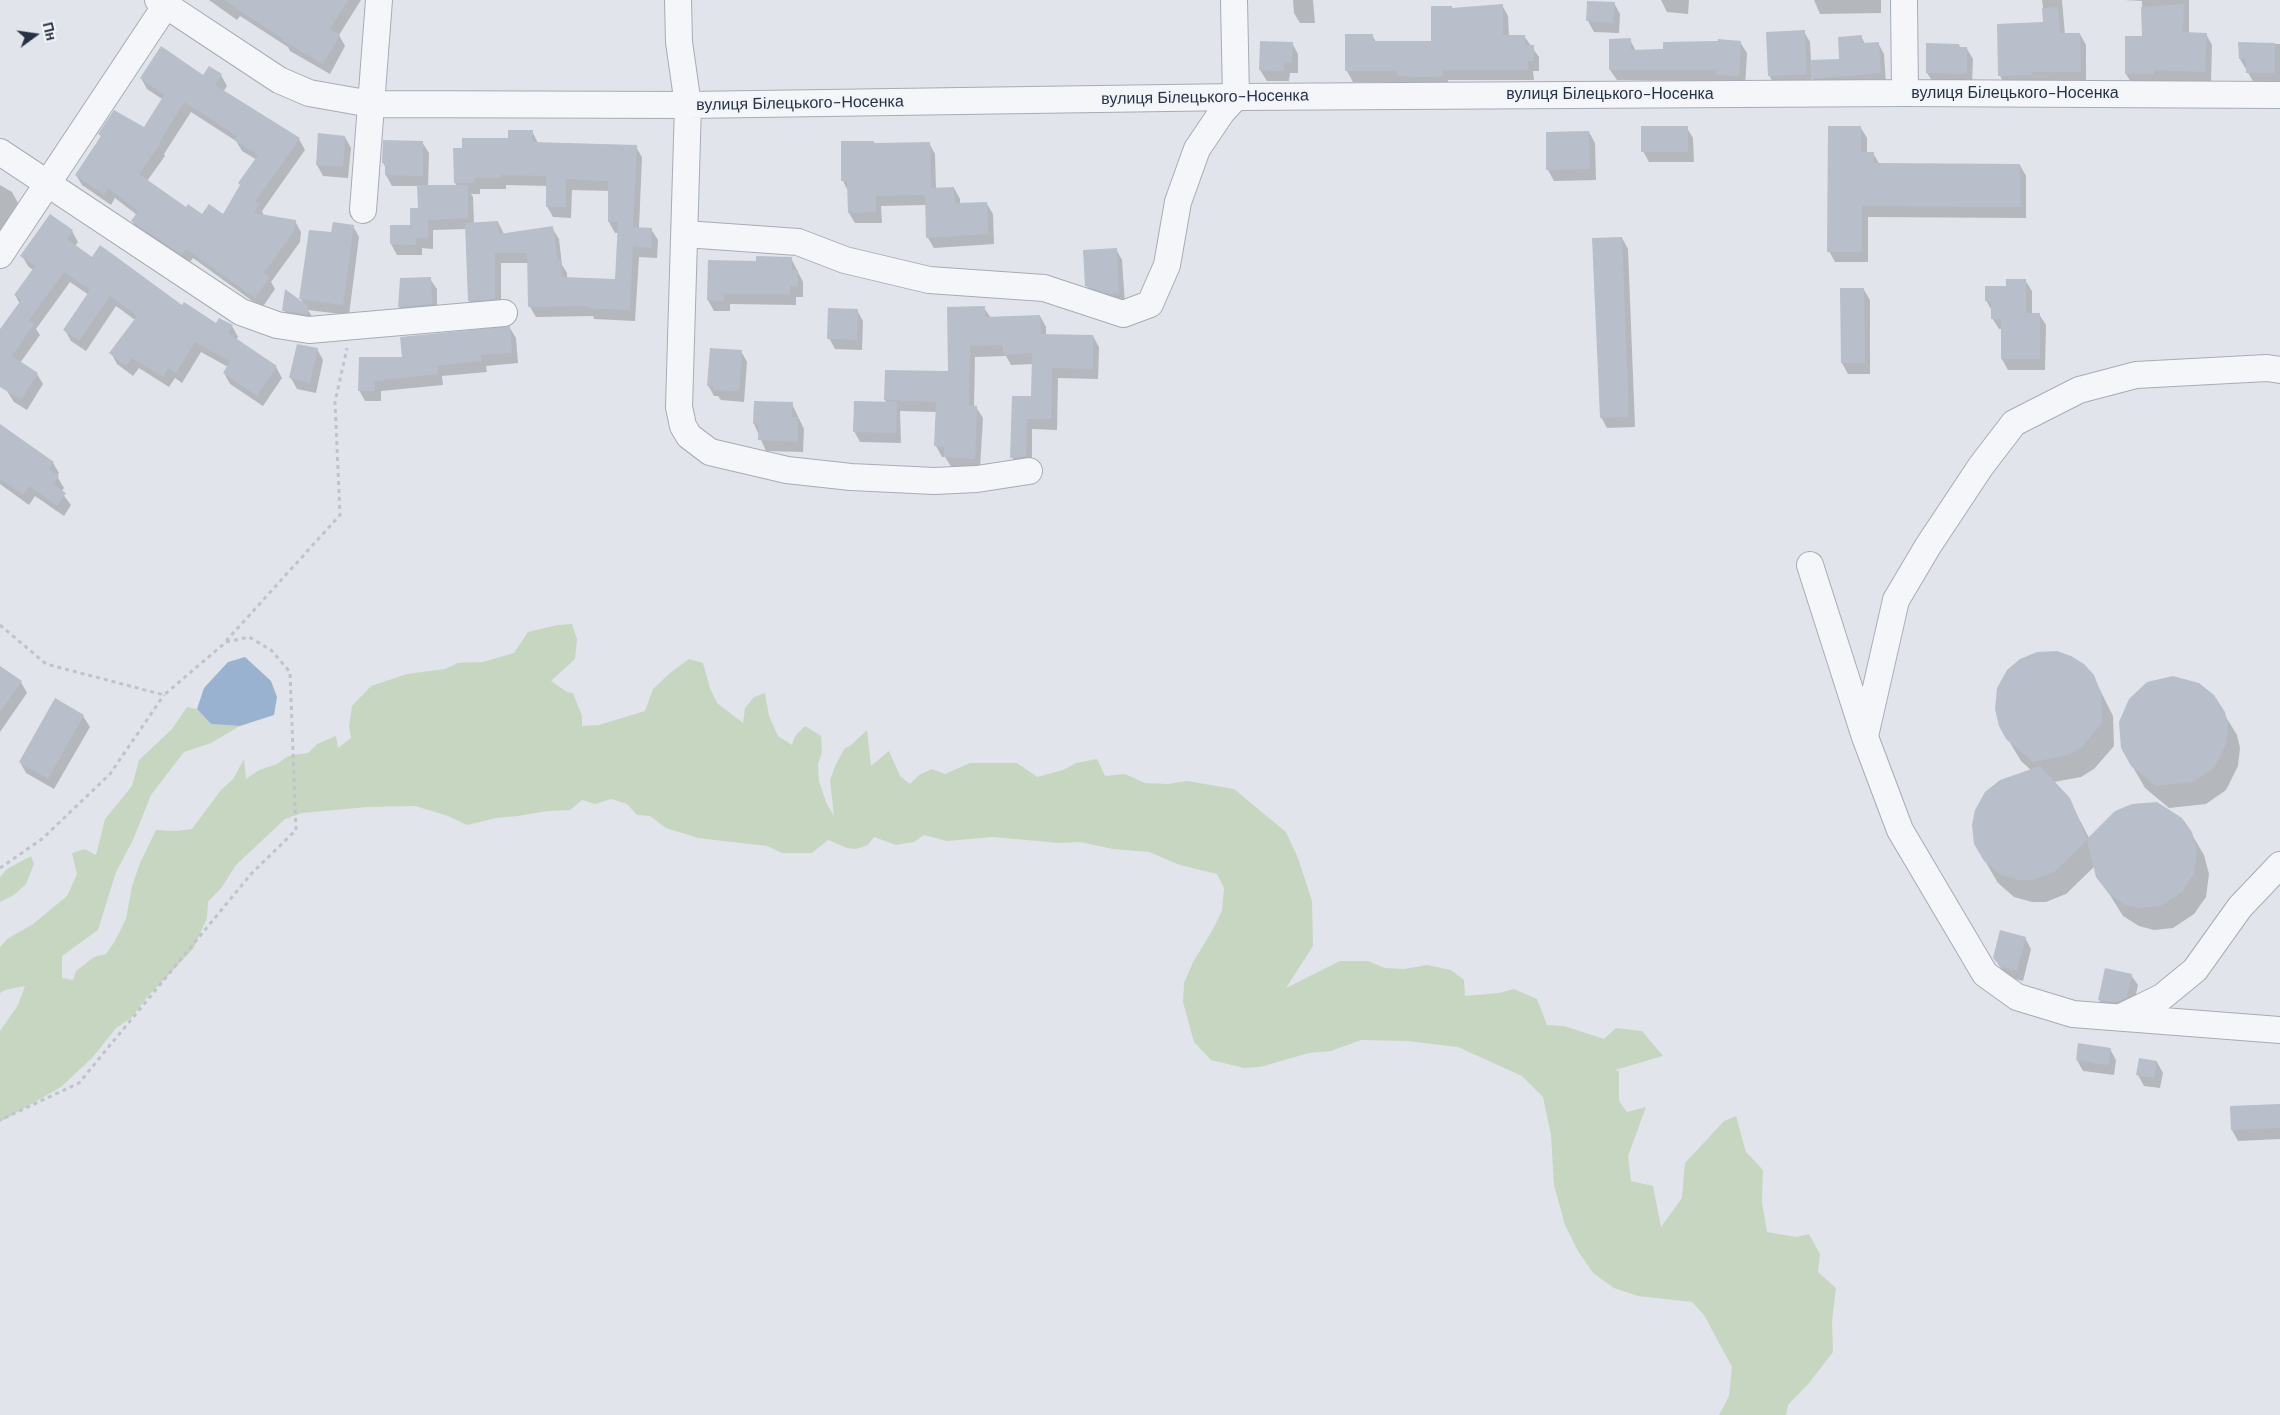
<!DOCTYPE html>
<html>
<head>
<meta charset="utf-8">
<style>
  body { margin:0 }
  #map { position:relative; width:2280px; height:1415px; overflow:hidden; background:#e1e5eb; font-family:"DM Sans",sans-serif }
  canvas { display:block }
  .north { position:absolute; left:10px; top:10px; width:50px; height:50px; -webkit-text-stroke:4px #f1f4f8; paint-order:stroke; rotate:76deg; font-size:14px; font-weight:700; line-height:20px; text-align:center; color:#283245 }
  .north::after { content:''; display:block; margin:auto; width:18px; height:22px; background:#283245; clip-path:polygon(50% 0,100% 100%,50% 72%,0 100%) }
</style>
</head>
<body>
<div id="map">
<canvas width="2280" height="1415"></canvas>
<div class="north">Пн</div>
</div>
<script>
const c = document.querySelector('canvas').getContext('2d');
c.lineJoin = 'round';
function fillPath(path, color) { c.fillStyle = color; c.fill(path, 'evenodd'); }
const toPath = rows => new Path2D(rows.map(r => 'M' + r).join(''));
function strokePath(path, color, width, dash) { c.strokeStyle = color; c.lineWidth = width; c.lineCap = dash ? 'butt' : 'round'; c.setLineDash(dash || []); c.stroke(path); }
function label(font, color, halo, rows, align = 'center') {
  c.font = font + ' "DM Sans",sans-serif'; c.lineWidth = 4; c.setLineDash([]); c.textBaseline = 'middle'; c.strokeStyle = halo; c.fillStyle = color; for (const [text, x, y, turn = 0] of rows) {
    c.save(); c.translate(x, y); c.rotate((+turn || 0) * Math.PI / 180); c.textAlign = isNaN(turn) ? turn : align; if (halo) c.strokeText(text, 0, 0); c.fillText(text, 0, 0); c.restore();
  }
}
fillPath(toPath([
  [572,624,577,639,575,659,551,681,567,692,573,693,582,716,582,726,599,725,645,711,653,689,670,673,689,659,703,663,710,688,717,703,743,723,745,708,754,697,765,693,769,716,778,736,792,745,795,736,805,726,821,736,822,752,818,764,819,781,826,802,834,816,830,780,836,764,845,748,850,746,867,730,871,766,889,751,900,776,910,784,919,775,932,769,945,774,970,763,1017,763,1037,777,1063,770,1076,763,1097,759,1105,776,1125,774,1145,783,1168,784,1187,781,1234,789,1286,832,1298,858,1312,901,1313,946,1286,988,1340,961,1368,961,1385,968,1404,969,1427,965,1451,970,1464,980,1465,996,1499,993,1514,989,1537,999,1547,1025,1564,1026,1604,1039,1616,1028,1642,1031,1663,1056,1615,1070,1619,1071,1619,1101,1627,1112,1646,1107,1628,1156,1631,1181,1653,1186,1661,1227,1682,1198,1685,1163,1724,1121,1736,1116,1746,1152,1763,1170,1762,1203,1767,1232,1796,1237,1809,1234,1820,1254,1818,1272,1836,1288,1832,1321,1833,1352,1809,1383,1788,1405,1786,1415,1719,1415,1729,1396,1732,1367,1704,1315,1692,1302,1638,1296,1614,1288,1593,1273,1578,1251,1565,1225,1554,1185,1551,1135,1543,1097,1522,1076,1458,1047,1407,1041,1361,1040,1331,1051,1309,1053,1260,1067,1244,1068,1211,1060,1194,1042,1183,1002,1184,983,1193,962,1212,931,1222,911,1224,888,1217,874,1180,865,1149,852,1113,849,1080,842,1059,843,993,837,947,841,924,835,914,842,896,845,874,837,868,845,856,849,847,848,828,840,812,853,782,853,767,846,698,838,666,828,650,816,637,815,627,804,611,799,595,804,582,800,570,810,548,811,518,816,496,818,467,825,448,816,415,806,368,807,302,813,285,819,236,865,222,887,208,902,207,918,193,949,148,996,131,1018,116,1028,93,1057,61,1087,0,1122,0,1031,18,1005,25,986,5,990,0,993,0,947,7,939,33,924,67,896,77,874,72,853,85,849,96,855,105,819,132,786,139,760,172,729,187,707,197,709,211,724,240,726,211,743,184,752,151,795,133,840,116,872,98,930,62,956,62,978,73,980,76,971,94,957,106,954,115,941,126,919,132,886,140,863,156,830,176,831,192,829,221,790,233,779,244,759,246,779,259,770,277,764,288,756,308,753,317,744,336,736,338,748,351,738,349,727,352,706,371,686,407,674,445,669,458,663,483,662,514,653,528,632,557,625],
  [31,856,34,864,26,884,14,895,0,902,0,877,7,869]
]), '#c6d6c1');
fillPath(toPath([
  [245,657,271,681,277,697,274,715,240,726,211,724,197,709,204,688,228,662]
]), '#99b2cf');
fillPath(toPath([
  [209,0,361,0,339,35,345,46,330,74,290,51,288,47,240,16,237,20],
  [1293,0,1313,0,1315,23,1300,23,1294,13],
  [1661,0,1689,0,1688,14,1667,12],
  [1814,0,1881,0,1881,13,1820,14],
  [2042,0,2062,0,2065,35,2080,34,2086,45,2086,82,2006,86,2000,76,2045,23],
  [2124,0,2189,0,2189,34,2206,34,2212,45,2211,83,2160,81,2159,85,2132,84,2126,74,2143,37,2142,1],
  [1614,3,1620,14,1619,33,1594,32,1588,21],
  [1502,5,1508,16,1509,36,1524,36,1539,57,1539,71,1533,71,1534,80,1448,80,1448,86,1404,87,1401,82,1353,82,1347,71,1347,35,1372,35,1376,42,1432,42,1452,9],
  [1804,32,1810,42,1811,61,1841,60,1861,36,1865,44,1878,43,1884,54,1886,84,1819,89,1812,78,1812,84,1775,86,1769,75],
  [1630,40,1636,51,1665,50,1740,42,1747,53,1745,87,1723,86,1720,81,1617,80,1610,70],
  [1261,42,1292,43,1298,54,1298,73,1290,73,1289,81,1267,81,1260,70],
  [2240,44,2280,44,2280,83,2254,83,2240,59],
  [1959,45,1961,48,1967,49,1973,59,1972,84,1934,84,1927,73],
  [221,75,227,86,223,92,299,139,305,150,262,211,264,216,295,221,301,232,300,242,271,282,275,289,262,308,193,258,188,265,139,232,132,221,137,215,115,198,111,205,82,185,76,175,101,137,100,134,144,129,162,99,147,89,141,78,204,77],
  [191,112,236,141,242,151,257,160,223,215,202,216,186,209,147,181,165,156,164,154],
  [1687,128,1693,138,1694,162,1649,162,1643,151],
  [1861,128,1867,138,1867,153,1873,153,1880,165,2020,165,2026,176,2026,218,1868,217,1868,262,1835,262,1829,251],
  [532,131,538,143,636,147,642,157,639,228,651,229,658,240,657,258,639,257,635,321,594,319,593,316,536,317,530,307,529,263,501,263,501,309,475,311,469,301,466,229,433,230,433,249,422,248,422,255,397,255,391,244,412,227,419,209,418,186,392,186,386,175,386,168,383,163,422,142,429,153,428,187,457,186,455,183,509,139],
  [506,185,547,186,547,206,553,217,571,218,572,190,610,191,609,222,615,233,619,233,616,281,567,279,567,273,562,265,559,239,552,228,504,234,498,222,474,224,473,197,471,194,480,194,480,189,506,189],
  [1589,132,1595,143,1596,180,1554,181,1548,170,1547,133],
  [345,137,351,148,348,178,323,176,317,165],
  [842,142,875,145,929,143,935,154,936,189,954,188,960,199,960,205,987,204,993,214,994,244,934,248,928,238,926,205,881,206,882,223,855,223,849,213,848,191,843,181],
  [0,185,12,192,18,203,0,231],
  [353,226,359,237,349,315,308,310,313,318,290,321,284,310,304,305,301,299,332,234],
  [72,231,78,242,75,246,92,259,217,325,232,326,238,337,236,340,276,367,282,378,263,406,230,384,224,373,228,367,201,352,182,383,175,378,169,387,139,368,133,376,117,364,111,353,135,320,116,306,86,351,71,341,65,330,89,295,70,282,36,329,40,335,20,363,37,374,43,384,27,410,14,402,7,391,0,384,0,331,20,304,15,295,33,270,28,266,22,256],
  [1622,238,1628,249,1635,427,1607,428,1601,417],
  [1116,249,1122,260,1125,304,1092,296,1086,285],
  [791,258,803,282,803,297,796,297,796,305,730,304,730,311,714,311,708,300,757,263],
  [430,279,437,289,437,315,406,318,399,307],
  [2025,280,2032,291,2032,314,2039,314,2046,325,2045,370,2008,370,2002,359,2002,329,1999,329,1992,318,1992,311,1986,300],
  [1864,290,1870,300,1870,374,1848,374,1842,363],
  [984,308,991,318,1040,316,1046,327,1046,335,1093,336,1099,347,1098,379,1058,378,1057,430,1032,429,1032,467,1018,468,1012,457,1032,398,1033,364,1011,365,1006,356,975,357,974,407,976,407,983,418,980,469,952,468,945,457,942,457,936,446,937,412,900,411,901,443,860,442,854,431,887,403,885,400,886,372,949,372],
  [857,310,863,321,862,350,835,349,829,338],
  [510,328,516,338,518,363,486,366,487,372,442,376,443,385,381,391,381,401,365,401,359,390,404,359],
  [317,349,323,360,316,393,297,389,291,378],
  [741,351,747,362,744,402,721,400,718,396,714,396,708,385],
  [792,404,804,429,803,452,766,451,754,424],
  [0,426,53,463,59,473,57,476,64,488,61,492,71,505,64,516,35,496,29,505,0,484],
  [0,668,21,682,27,693,0,732],
  [2093,676,2113,716,2114,746,2094,769,2081,777,2054,782,2069,799,2089,838,2191,833,2204,855,2209,874,2206,897,2194,914,2173,928,2154,930,2139,926,2123,916,2098,876,2095,866,2066,894,2046,902,2032,902,2014,897,1998,883,1985,861,2032,771,2021,761,2000,726],
  [2213,696,2237,735,2240,748,2238,766,2226,790,2206,804,2169,808,2145,788,2122,748],
  [83,716,90,727,54,789,26,773,20,762],
  [2025,938,2031,949,2023,981,2007,977,1994,958],
  [2131,975,2138,985,2133,1008,2105,1010,2099,1000],
  [2110,1049,2116,1060,2114,1075,2083,1071,2077,1060],
  [2157,1062,2163,1073,2160,1088,2144,1086,2138,1075],
  [2280,1105,2280,1139,2238,1141,2232,1130,2231,1107]
]), '#0003');
fillPath(toPath([
  [224,0,348,0,330,29,340,35,323,64,282,40,283,39],
  [1587,1,1615,2,1613,23,1586,21],
  [1503,4,1503,35,1525,35,1525,45,1534,45,1534,61,1528,61,1528,70,1442,70,1443,76,1428,77,1397,76,1397,71,1345,71,1345,34,1373,34,1373,41,1431,41,1431,6,1452,6,1452,8],
  [2184,4,2183,32,2207,33,2205,72,2154,70,2154,74,2125,74,2125,36,2142,36,2141,7],
  [2058,7,2060,33,2080,33,2081,72,2032,72,2032,75,1998,76,1997,24,2043,22,2042,8],
  [1805,30,1807,74,1768,76,1766,32],
  [1862,35,1862,43,1879,42,1881,73,1811,79,1810,60,1839,59,1838,37],
  [1631,38,1631,50,1663,49,1663,42,1718,41,1718,39,1741,41,1739,76,1716,75,1716,70,1609,70,1609,39],
  [1260,41,1293,42,1292,63,1284,62,1284,71,1259,70],
  [2238,42,2275,43,2275,73,2246,73,2246,59,2239,59],
  [1926,43,1959,44,1959,47,1967,47,1967,74,1926,73],
  [161,46,203,75,209,66,222,74,215,85,300,138,255,202,259,204,254,213,296,220,294,231,264,273,270,277,255,298,186,249,182,255,131,221,138,211,108,188,104,195,75,175,101,136,98,134,114,110,144,127,164,95,140,78],
  [184,102,237,136,234,140,258,155,238,183,240,185,223,214,209,204,202,214,188,204,186,207,139,174,160,144,159,143],
  [1641,126,1688,126,1688,152,1641,152],
  [1828,126,1861,126,1861,152,1874,152,1874,163,2020,164,2021,207,1862,206,1862,252,1827,252],
  [508,130,533,130,532,142,637,145,633,227,652,228,651,248,633,246,630,310,587,308,587,306,528,307,527,253,495,253,495,299,468,301,465,223,498,221,499,234,553,226,558,261,561,261,562,277,615,279,618,222,608,222,608,181,566,179,566,207,546,207,546,176,501,175,501,178,475,178,474,183,454,183,453,148,462,148,462,138,508,138],
  [1589,131,1590,169,1546,170,1546,132],
  [318,133,345,136,343,167,316,165],
  [383,140,423,141,423,176,385,175,385,163,382,163],
  [841,141,874,141,874,143,930,142,931,188,954,187,955,203,987,202,988,234,926,238,925,195,876,196,876,212,848,213,847,181,841,181],
  [417,185,468,185,468,218,428,220,428,238,417,238,416,245,390,244,390,225,410,225,410,208,418,208],
  [50,214,73,230,67,239,92,257,100,245,182,305,184,302,216,323,219,318,233,325,228,333,277,366,257,396,223,373,230,361,195,342,176,373,168,368,163,377,132,358,126,366,109,353,137,316,110,296,79,341,63,330,90,290,64,272,29,320,34,324,12,356,38,373,21,400,0,387,0,329,21,300,14,295,35,266,20,256],
  [333,222,354,225,343,305,299,299,309,230,331,232],
  [1622,237,1629,417,1600,418,1592,238],
  [1117,248,1119,293,1109,294,1085,286,1083,250],
  [756,256,792,257,792,270,798,270,798,286,790,286,790,294,724,294,724,301,707,300,708,260,756,261],
  [431,277,432,304,398,307,400,278],
  [2006,279,2026,279,2026,313,2040,313,2040,359,2001,359,2001,319,1991,319,1991,301,1985,301,1985,286,2006,286],
  [1840,288,1864,288,1865,363,1841,363],
  [285,289,308,306,307,314,282,311],
  [985,306,985,317,1040,315,1041,334,1093,335,1093,369,1052,368,1051,419,1027,419,1026,456,1010,458,1012,396,1031,396,1032,353,1003,355,1003,345,970,346,969,405,977,406,975,459,944,457,944,447,934,446,936,402,884,400,885,370,948,371,947,307],
  [828,308,858,309,857,340,827,339],
  [510,326,512,353,481,355,482,361,437,366,438,374,375,381,375,391,358,391,359,357,402,357,400,337],
  [297,344,318,348,310,383,289,378],
  [710,348,742,350,739,391,713,390,713,386,707,386],
  [754,401,793,402,792,417,798,417,798,442,758,440,759,425,753,424],
  [854,401,897,402,896,433,853,432],
  [0,424,54,462,49,469,59,476,53,484,66,493,57,506,29,486,23,495,0,479],
  [2057,651,2071,656,2084,664,2094,675,2101,693,2102,723,2082,747,2068,755,2033,762,2006,739,1999,726,1995,709,1997,688,2007,670,2020,659,2037,652],
  [0,666,22,681,0,712],
  [2173,676,2199,683,2214,695,2225,712,2228,725,2226,744,2214,768,2193,782,2156,786,2131,766,2121,748,2119,722,2129,699,2147,682],
  [55,698,84,715,48,779,19,762],
  [2040,766,2070,798,2087,839,2115,811,2132,804,2157,802,2182,818,2192,832,2197,851,2194,874,2182,892,2160,906,2141,908,2125,905,2109,894,2096,877,2087,840,2054,872,2033,880,2018,880,2001,875,1984,861,1974,844,1972,825,1975,810,1985,792,2000,780],
  [2000,930,2026,937,2017,971,2000,966,1993,958],
  [2105,968,2132,974,2127,997,2117,1002,2098,1000],
  [2078,1043,2111,1048,2108,1065,2076,1060],
  [2139,1058,2157,1061,2154,1078,2136,1075],
  [2280,1104,2280,1128,2231,1130,2230,1106]
]), '#b8beca');
const minor = toPath([
  [158,0,279,80,309,93,371,104,688,105,1236,97,1905,93,2280,95],
  [678,0,679,42,688,105,679,407,683,426,689,436,710,452,787,470,851,477,934,481,977,479,1029,471],
  [1904,0,1905,93],
  [0,152,241,312,277,325,309,330,504,313],
  [363,210,379,0],
  [685,234,798,242,845,260,929,280,1044,288,1123,314,1150,304,1167,265,1178,202,1197,149,1222,112,1236,97,1234,0],
  [0,255,166,5],
  [1810,565,1865,737,1900,830,1985,974,2017,997,2073,1014,2280,1030],
  [1865,736,1896,600,1928,546,1981,466,2014,423,2079,390,2136,375,2267,368,2280,370],
  [2121,1017,2162,997,2195,970,2240,907,2280,865]
]);
strokePath(minor, '#a6acb6', 28);
strokePath(toPath([
  [0,625,46,664,164,695,226,642,249,637,271,650,290,672,296,830,251,874,79,1083,0,1120],
  [226,641,340,515,335,402,347,348],
  [0,868,42,839,110,774,164,695]
]), '#c0c3ca', 3, [4, 4]);
strokePath(minor, '#f5f6f9', 26);
label('16px', '#283245', '#f1f4f8', [
  ["вулиця Білецького-Носенка",2015,94],
  ["вулиця Білецького-Носенка",1610,95],
  ["вулиця Білецького-Носенка",1205,98,-1],
  ["вулиця Білецького-Носенка",800,104,-1]
]);
</script>
</body>
</html>
